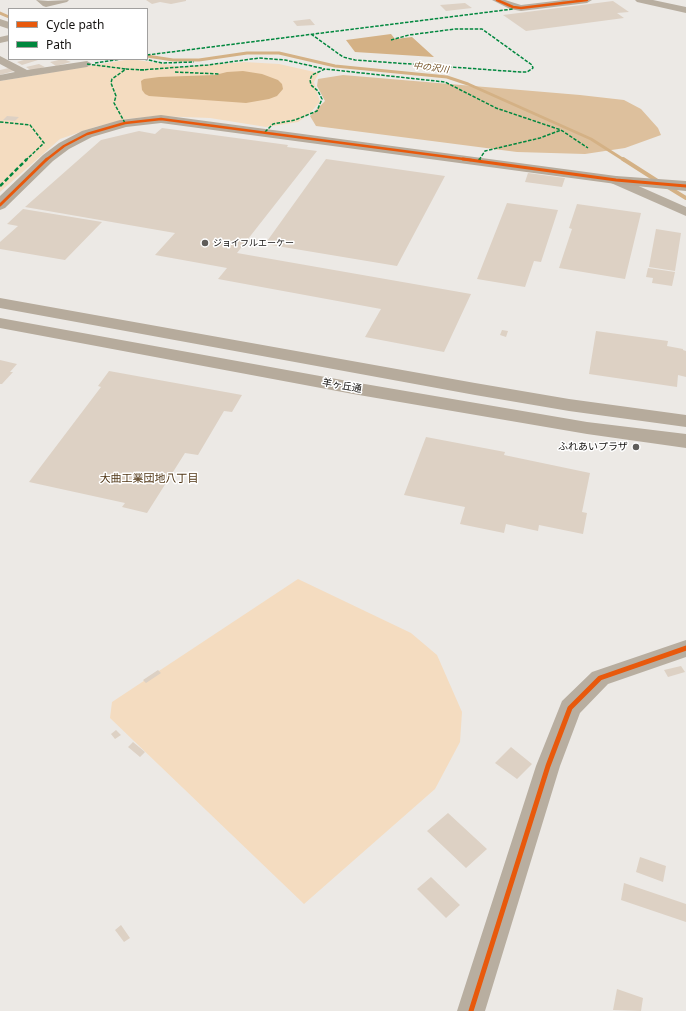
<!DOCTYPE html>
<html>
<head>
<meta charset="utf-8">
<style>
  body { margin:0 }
  #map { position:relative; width:686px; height:1011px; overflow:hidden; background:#ece9e5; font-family:"Noto Sans",sans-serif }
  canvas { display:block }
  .legend { position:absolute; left:8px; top:8px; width:140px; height:52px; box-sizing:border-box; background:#fff; border:1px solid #a1a09f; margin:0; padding:5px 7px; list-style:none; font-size:12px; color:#13110f }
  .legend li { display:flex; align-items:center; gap:8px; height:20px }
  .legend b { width:20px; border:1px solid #a1a09f }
</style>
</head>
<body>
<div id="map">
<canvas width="686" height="1011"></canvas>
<ul class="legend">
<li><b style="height:5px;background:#e8590c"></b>Cycle path</li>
<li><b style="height:5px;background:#00873e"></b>Path</li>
</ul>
</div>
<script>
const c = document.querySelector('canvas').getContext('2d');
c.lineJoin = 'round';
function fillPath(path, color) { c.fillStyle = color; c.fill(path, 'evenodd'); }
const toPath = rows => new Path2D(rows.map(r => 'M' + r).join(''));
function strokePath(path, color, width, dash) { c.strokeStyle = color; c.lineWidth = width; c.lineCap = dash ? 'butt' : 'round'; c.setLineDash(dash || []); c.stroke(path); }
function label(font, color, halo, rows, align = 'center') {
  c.font = font + ' "Noto Sans","Noto Sans JP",sans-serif'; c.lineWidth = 3; c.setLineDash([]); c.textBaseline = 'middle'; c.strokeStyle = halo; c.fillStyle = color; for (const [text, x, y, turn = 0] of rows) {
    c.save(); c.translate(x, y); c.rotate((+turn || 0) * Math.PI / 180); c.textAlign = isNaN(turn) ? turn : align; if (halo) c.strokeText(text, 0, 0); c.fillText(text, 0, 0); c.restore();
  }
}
fillPath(toPath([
  [131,59,183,67,244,62,279,64,319,73,314,82,320,102,309,114,298,122,266,127,210,118,157,116,126,119,95,127,60,139,0,192,0,81],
  [298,579,411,633,437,655,462,712,460,742,435,789,304,904,110,718,112,702]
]), '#f4dcc0');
fillPath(toPath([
  [343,75,580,95,624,100,641,109,658,128,661,135,625,148,585,154,517,152,316,126,310,116,325,101,317,86,318,79]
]), '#ddc09d');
fillPath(toPath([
  [391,34,395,39,412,37,434,57,355,52,346,40],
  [243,71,262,74,278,80,282,84,283,89,277,96,269,99,246,103,149,96,145,94,142,90,141,81,144,79,159,77,215,75,227,72]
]), '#d4b185');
strokePath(toPath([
  [0,13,9,17],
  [147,56,173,60,199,60,247,53,279,53,335,66,447,77,468,84,591,139,624,160]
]), '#d4b185', 3);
strokePath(toPath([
  [623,159,659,182],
  [668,187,686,198]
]), '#d4b185', 4);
fillPath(toPath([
  [146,0,186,0,186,1,171,4,160,2,152,4],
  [613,1,629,12,617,13,624,18,526,31,503,15],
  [465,3,472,8,446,11,440,5],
  [310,19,315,25,297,26,293,21],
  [27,59,36,59,38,60,22,65,17,62],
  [63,59,71,62,56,66,50,62],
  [39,64,45,67,32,71,26,67],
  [9,68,14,71,0,75,0,70],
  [7,116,19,117,15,121,3,120],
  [162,128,288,145,287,147,317,151,237,253,471,294,444,352,365,337,381,309,218,279,227,268,155,255,175,233,25,207,101,140,139,131,155,134],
  [326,159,445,176,397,266,265,244],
  [528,173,565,178,562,187,525,182],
  [507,203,558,210,541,262,534,261,525,287,477,279],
  [577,204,641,213,625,279,559,268,572,229,569,228],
  [23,209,102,222,65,260,0,249,0,242,18,226,7,224],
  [656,229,681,233,675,271,649,267],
  [648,268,675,272,672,286,652,283,653,278,646,277],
  [502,330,508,331,506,337,500,335],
  [596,331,668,341,667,346,683,349,683,350,686,351,686,377,678,375,677,387,589,374],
  [0,360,17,364,10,372,13,372,2,384,0,384],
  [109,371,242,395,232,412,224,411,198,455,185,453,147,513,122,507,125,503,29,482,101,387,98,386],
  [426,437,505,452,504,455,590,473,582,512,587,513,583,534,539,525,538,531,506,524,504,533,460,524,465,507,404,495],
  [681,666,685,672,668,677,664,670],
  [158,670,161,673,146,683,143,680],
  [116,730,121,735,115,739,111,734],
  [133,742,145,752,140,757,128,747],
  [511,747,532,764,517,779,495,763],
  [448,813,487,849,466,868,427,831],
  [640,857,666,866,663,882,636,872],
  [431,877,460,905,446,918,417,889],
  [624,883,686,904,686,922,621,900],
  [121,925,130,938,124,942,115,930],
  [617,989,643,998,641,1011,613,1010]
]), '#ddd1c4');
fillPath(toPath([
  [36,0,48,1,69,0,67,2,46,7,43,6,36,0],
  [492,0,505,0,521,5,563,0,592,0,587,3,521,11,510,9,492,0],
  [635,0,653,0,686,7,686,13,637,2,635,0],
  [0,19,9,22,9,29,0,26,0,19],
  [9,35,9,41,0,43,0,37,9,35],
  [0,56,27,70,87,61,92,64,87,67,0,81,0,75,15,72,0,64,0,56],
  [616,176,686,207,686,216,611,183,610,180,611,177,616,176],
  [686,640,686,657,608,684,580,713,560,766,485,1011,457,1011,536,766,562,701,592,672,686,640]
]), '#b8aea0');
fillPath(toPath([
  [161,115,616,176,686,181,686,191,616,184,161,123,126,127,92,137,69,149,53,161,5,208,0,210,0,196,43,155,59,143,82,131,120,120,161,115],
  [0,298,475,383,569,399,686,415,686,427,569,411,475,395,0,308,0,298],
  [0,318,353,382,587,422,686,434,686,448,587,434,353,394,0,328,0,318]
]), '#b6ab9c');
strokePath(toPath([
  [311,34,343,57,355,60,520,72,527,72,533,68,532,65,482,29,455,29,409,35,391,40],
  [147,55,513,9],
  [144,59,162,63,194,62],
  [95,63,121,59],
  [87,64,126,69],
  [140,70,208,65,259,58,285,60,325,69],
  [175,72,219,74],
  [0,122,30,125,44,143,26,160],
  [125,123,114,103,116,96,111,83,112,79,126,69,145,70],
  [265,132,273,124,295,120,317,111,322,99,318,91,311,85,310,80,312,75,325,69,445,82,496,108,561,130,588,148],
  [479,160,485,151,540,138,561,130]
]), '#00873e', 1.5, [3.5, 1.5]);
strokePath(toPath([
  [479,161,480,159],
  [0,186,27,159]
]), '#00873e', 2.5, [4.5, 2.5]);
strokePath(toPath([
  [497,0,513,7,521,8,587,0],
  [46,160,64,146,87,134,125,123,161,119,471,160]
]), '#e8590c', 2.5);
strokePath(toPath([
  [463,159,616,180,686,186],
  [0,205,47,159]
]), '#e8590c', 3);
strokePath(toPath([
  [471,1011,548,766,570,708,600,678,686,648]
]), '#e8590c', 5);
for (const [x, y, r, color] of [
  [205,243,4,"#5f5d5a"],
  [636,447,4,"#5f5d5a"]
]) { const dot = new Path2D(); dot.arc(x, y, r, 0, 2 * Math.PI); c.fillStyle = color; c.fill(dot); strokePath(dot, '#fff', 1.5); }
label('italic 9px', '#724f22', '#fff', [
  ["中の沢川",431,68,7]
]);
label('9px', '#13110f', '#fff', [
  ["ジョイフルエーケー",213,243]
], 'left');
label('10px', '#13110f', '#fff', [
  ["羊ヶ丘通",342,386,10]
]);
label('10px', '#13110f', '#fff', [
  ["ふれあいプラザ",628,447]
], 'right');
label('11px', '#503615', '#fff', [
  ["大曲工業団地八丁目",149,479]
]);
</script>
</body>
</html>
